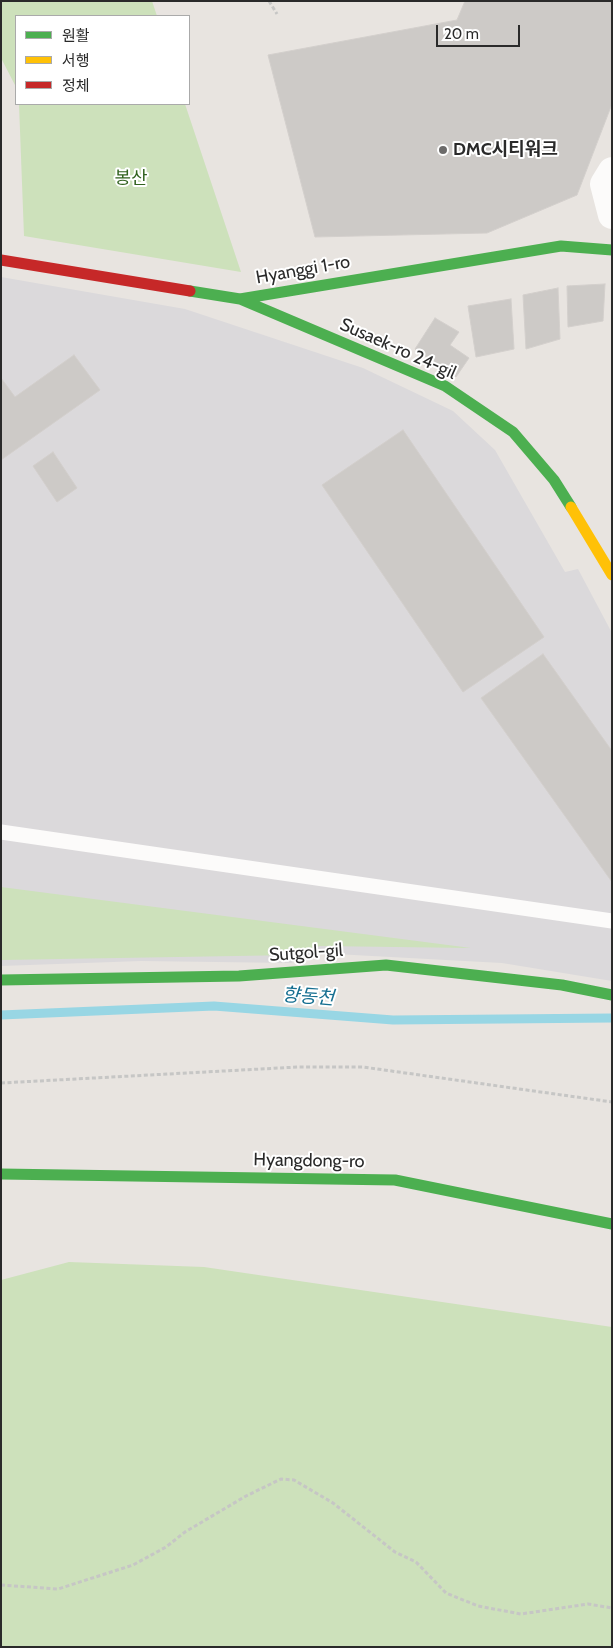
<!DOCTYPE html>
<html>
<head>
<meta charset="utf-8">
<style>
  body { margin:0 }
  #map { position:relative; width:613px; height:1648px; overflow:hidden; background:#e8e4e0; font-family:Cabin,"Noto Sans KR",sans-serif }
  canvas { display:block }
  .frame { position:absolute; inset:0; border:2px solid #2a2a2a; pointer-events:none }
  .legend { position:absolute; left:15px; top:15px; width:175px; height:90px; box-sizing:border-box; background:#fff; border:1px solid #aaa; margin:0; padding:6px 9px; list-style:none; font-size:15px; color:#2a2a2a }
  .legend li { display:flex; align-items:center; gap:10px; height:25px }
  .legend b { width:25px; border:1px solid #aaa }
  .scale { position:absolute; left:436px; top:25px; width:84px; height:22px; box-sizing:border-box; border:2px solid #2a2a2a; border-top:0; padding-left:6px; font-size:15px; line-height:18px; white-space:nowrap; color:#2a2a2a; -webkit-text-stroke:4px #fff; paint-order:stroke }
</style>
</head>
<body>
<div id="map">
<canvas width="613" height="1648"></canvas>
<div class="frame"></div>
<ul class="legend">
<li><b style="height:6px;background:#4caf50"></b>원활</li>
<li><b style="height:6px;background:#ffc107"></b>서행</li>
<li><b style="height:6px;background:#c62828"></b>정체</li>
</ul>
<div class="scale">20 m</div>
</div>
<script>
const c = document.querySelector('canvas').getContext('2d');
c.lineJoin = 'round';
function fillPath(path, color) { c.fillStyle = color; c.fill(path, 'evenodd'); }
const toPath = rows => new Path2D(rows.map(r => 'M' + r).join(''));
function strokePath(path, color, width, dash) { c.strokeStyle = color; c.lineWidth = width; c.lineCap = dash ? 'butt' : 'round'; c.setLineDash(dash || []); c.stroke(path); }
function label(font, color, halo, rows, align = 'center') {
  c.font = font + ' Cabin,"Noto Sans KR",sans-serif'; c.lineWidth = 4; c.setLineDash([]); c.textBaseline = 'middle'; c.strokeStyle = halo; c.fillStyle = color; for (const [text, x, y, turn = 0] of rows) {
    c.save(); c.translate(x, y); c.rotate((+turn || 0) * Math.PI / 180); c.textAlign = isNaN(turn) ? turn : align; if (halo) c.strokeText(text, 0, 0); c.fillText(text, 0, 0); c.restore();
  }
}
fillPath(toPath([
  [1,277,185,309,363,368,453,411,495,450,565,572,578,569,612,633,612,981,502,963,317,953,291,963,141,961,1,966]
]), '#dbd9db');
fillPath(toPath([
  [1,1,152,1,157,16,16,16,16,87,1,58],
  [19,104,185,104,241,272,24,236],
  [1,887,471,948,320,946,294,955,1,960],
  [69,1262,204,1267,612,1327,612,1647,1,1647,1,1280]
]), '#cde1bb');
strokePath(toPath([
  [1,1015,214,1006,393,1020,612,1018]
]), '#98d6e4', 9);
const building = toPath([
  [465,1,612,1,612,104,577,195,487,233,315,237,268,55,457,20,465,1],
  [605,284,603,321,568,327,567,286,605,284],
  [558,288,560,339,526,349,523,295,558,288],
  [511,299,514,349,476,357,468,306,511,299],
  [435,318,459,332,450,345,469,358,456,377,415,349,435,318],
  [74,355,100,390,1,460,1,378,15,397,74,355],
  [403,430,544,637,463,692,322,485,403,430],
  [53,452,77,488,57,502,33,466,53,452],
  [543,654,612,751,612,882,481,698,543,654]
]);
fillPath(building, '#cdcac7');
strokePath(building, '#d3cfcc', 1);
strokePath(toPath([
  [269,1,277,14],
  [1,1083,298,1067,363,1067,612,1102],
  [1,1585,58,1589,133,1565,166,1547,185,1532,246,1496,281,1479,294,1480,333,1503,395,1552,416,1562,446,1593,478,1606,521,1614,588,1604,612,1608]
]), '#c6c6c5', 3, [4, 2.5]);
strokePath(toPath([
  [1,832,612,921]
]), '#fcfbfa', 15);
strokePath(toPath([
  [612,171,604,184,612,215]
]), '#fcfbfa', 28);
strokePath(toPath([
  [190,291,240,299,561,246,612,250],
  [240,299,445,386,513,432,554,480,571,507],
  [1,980,239,976,386,965,562,985,612,995],
  [1,1174,395,1180,612,1224]
]), '#4caf50', 11);
strokePath(toPath([
  [571,507,612,575]
]), '#ffc107', 11);
strokePath(toPath([
  [1,260,190,291]
]), '#c62828', 11);
for (const [x, y, r, color] of [
  [443,150,5,"#6c6b6a"]
]) { const dot = new Path2D(); dot.arc(x, y, r, 0, 2 * Math.PI); c.fillStyle = color; c.fill(dot); strokePath(dot, '#fff', 2); }
label('bold 18px', '#2a2a2a', '#fff', [
  ["DMC시티워크",453,150]
], 'left');
label('18px', '#31621f', '#fff', [
  ["봉산",131,179]
]);
label('18px', '#2a2a2a', '#fff', [
  ["Hyanggi 1-ro",303,270,-10],
  ["Susaek-ro 24-gil",398,349,24],
  ["Sutgol-gil",306,953,-4],
  ["Hyangdong-ro",309,1161,1]
]);
label('italic 19px', '#166f91', '#fff', [
  ["향동천",308,997,4]
]);
</script>
</body>
</html>
